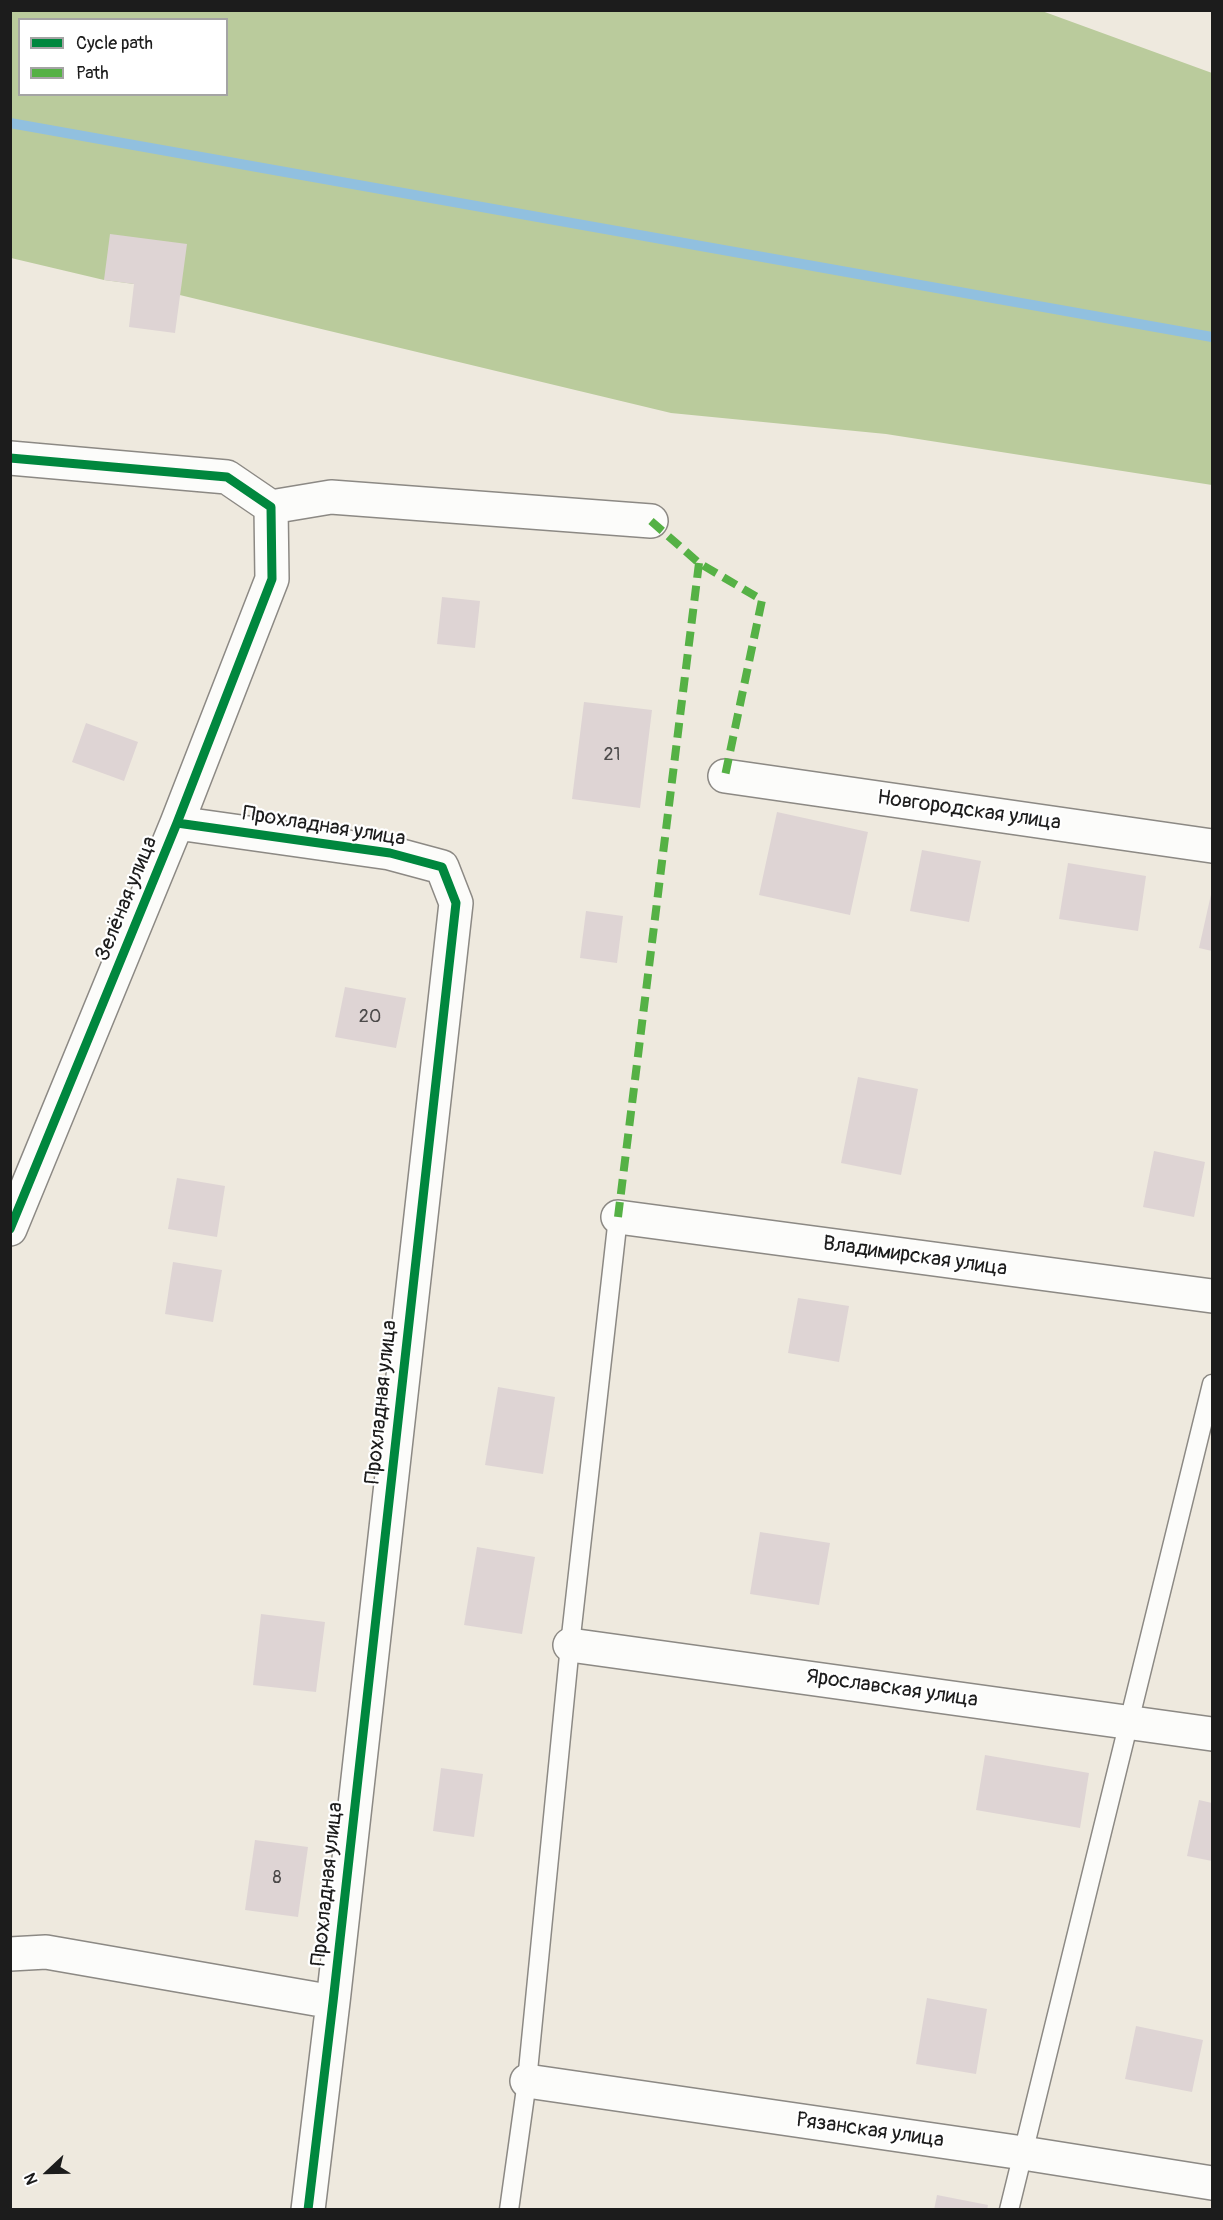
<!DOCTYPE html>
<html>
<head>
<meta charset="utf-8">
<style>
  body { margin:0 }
  #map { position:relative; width:1223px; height:2220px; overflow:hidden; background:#eee9de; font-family:Pangolin,sans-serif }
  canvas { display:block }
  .frame { position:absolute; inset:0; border:12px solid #1c1c1c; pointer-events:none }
  .legend { position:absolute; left:18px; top:18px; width:210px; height:78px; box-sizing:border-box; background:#fff; border:2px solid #a4a4a4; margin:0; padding:8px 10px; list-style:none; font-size:18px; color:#1c1c1c }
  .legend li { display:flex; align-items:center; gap:12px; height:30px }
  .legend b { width:30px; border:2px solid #a4a4a4 }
  .north { position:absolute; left:18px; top:2142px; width:60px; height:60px; -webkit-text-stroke:4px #fff; paint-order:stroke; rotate:248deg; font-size:16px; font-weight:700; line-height:24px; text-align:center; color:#1c1c1c }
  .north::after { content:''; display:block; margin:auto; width:21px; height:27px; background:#1c1c1c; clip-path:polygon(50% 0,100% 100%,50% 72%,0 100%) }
</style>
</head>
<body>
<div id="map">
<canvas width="1223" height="2220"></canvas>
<div class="frame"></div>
<ul class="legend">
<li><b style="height:8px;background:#00873e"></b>Cycle path</li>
<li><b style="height:8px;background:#55b145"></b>Path</li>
</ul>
<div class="north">N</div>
</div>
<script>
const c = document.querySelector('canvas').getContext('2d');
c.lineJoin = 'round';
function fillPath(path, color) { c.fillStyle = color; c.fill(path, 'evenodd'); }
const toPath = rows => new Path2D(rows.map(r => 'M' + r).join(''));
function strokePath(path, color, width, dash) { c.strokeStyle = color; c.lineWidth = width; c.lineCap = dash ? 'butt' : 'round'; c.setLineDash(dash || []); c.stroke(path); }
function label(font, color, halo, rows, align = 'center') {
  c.font = font + ' Pangolin,sans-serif'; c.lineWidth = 4.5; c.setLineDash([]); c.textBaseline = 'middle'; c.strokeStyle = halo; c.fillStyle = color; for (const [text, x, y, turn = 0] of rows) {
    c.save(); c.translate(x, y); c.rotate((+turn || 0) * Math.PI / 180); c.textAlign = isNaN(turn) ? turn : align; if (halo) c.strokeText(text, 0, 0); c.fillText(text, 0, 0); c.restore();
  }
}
fillPath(toPath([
  [11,11,1042,11,1212,73,1212,485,886,434,671,413,134,284,104,280,11,258],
  [20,20,226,20,226,94,20,94]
]), '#bacb9c');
strokePath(toPath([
  [10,123,1212,337]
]), '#91c0df', 10);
fillPath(toPath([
  [110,234,187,244,175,333,129,327,134,284,104,280],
  [442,597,480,601,475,648,437,644],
  [584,702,652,710,640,808,572,799],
  [86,723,138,742,124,781,72,762],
  [777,812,868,832,850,915,759,895],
  [922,850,981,861,969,922,910,911],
  [1068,863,1146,876,1138,931,1059,919],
  [1212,890,1212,951,1199,948],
  [586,911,623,916,617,963,580,958],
  [345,987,406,998,396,1048,335,1037],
  [858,1077,918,1089,901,1175,841,1163],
  [1154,1151,1205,1162,1194,1217,1143,1207],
  [177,1178,225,1186,217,1237,168,1229],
  [173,1262,222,1270,213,1322,165,1314],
  [798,1298,849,1306,839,1362,788,1353],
  [498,1387,555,1397,543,1474,485,1465],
  [760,1532,830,1543,819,1605,750,1594],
  [477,1547,535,1557,522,1634,464,1625],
  [261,1614,325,1622,316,1692,253,1685],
  [985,1755,1089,1773,1080,1828,976,1810],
  [441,1768,483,1774,474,1837,433,1831],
  [1199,1800,1212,1803,1212,1861,1187,1856],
  [255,1840,308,1847,298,1917,245,1910],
  [927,1998,987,2009,976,2074,916,2064],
  [1136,2026,1203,2040,1192,2092,1125,2079],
  [937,2195,988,2205,987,2210,934,2210]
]), '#ded4d4');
const service = toPath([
  [509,2210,527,2081,570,1645,618,1217],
  [1009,2210,1212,1384]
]);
const minor = toPath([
  [10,458,227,477,271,507,272,579,177,823,10,1229],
  [271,507,331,497,651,521],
  [725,776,1212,846],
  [177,823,390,853,442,867,456,903,333,2002,308,2210],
  [618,1217,1212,1296],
  [570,1645,1212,1734],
  [10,1954,46,1952,333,2002],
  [527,2081,1023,2153,1212,2183]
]);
strokePath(service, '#8c8984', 21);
strokePath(minor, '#8c8984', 36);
strokePath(service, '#fcfcfa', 18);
strokePath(minor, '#fcfcfa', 33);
strokePath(toPath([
  [651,521,699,563,762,600,725,776],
  [618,1217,699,563]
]), '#55b145', 8, [15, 8]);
strokePath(toPath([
  [10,458,227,477,271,507,272,579,177,823,10,1229],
  [177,823,390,853,442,867,456,903,333,2002,308,2210]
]), '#00873e', 9);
label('18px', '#4c4a4a', null, [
  ["21",612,755],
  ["20",370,1017],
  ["8",277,1878]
]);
label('21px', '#1c1c1c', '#fff', [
  ["Новгородская улица",969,811,8],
  ["Прохладная улица",324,827,9],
  ["Зелёная улица",127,899,-68],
  ["Владимирская улица",915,1257,8],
  ["Прохладная улица",382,1402,-84],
  ["Ярославская улица",892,1689,8],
  ["Прохладная улица",328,1884,-84],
  ["Рязанская улица",870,2131,8]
]);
</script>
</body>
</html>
